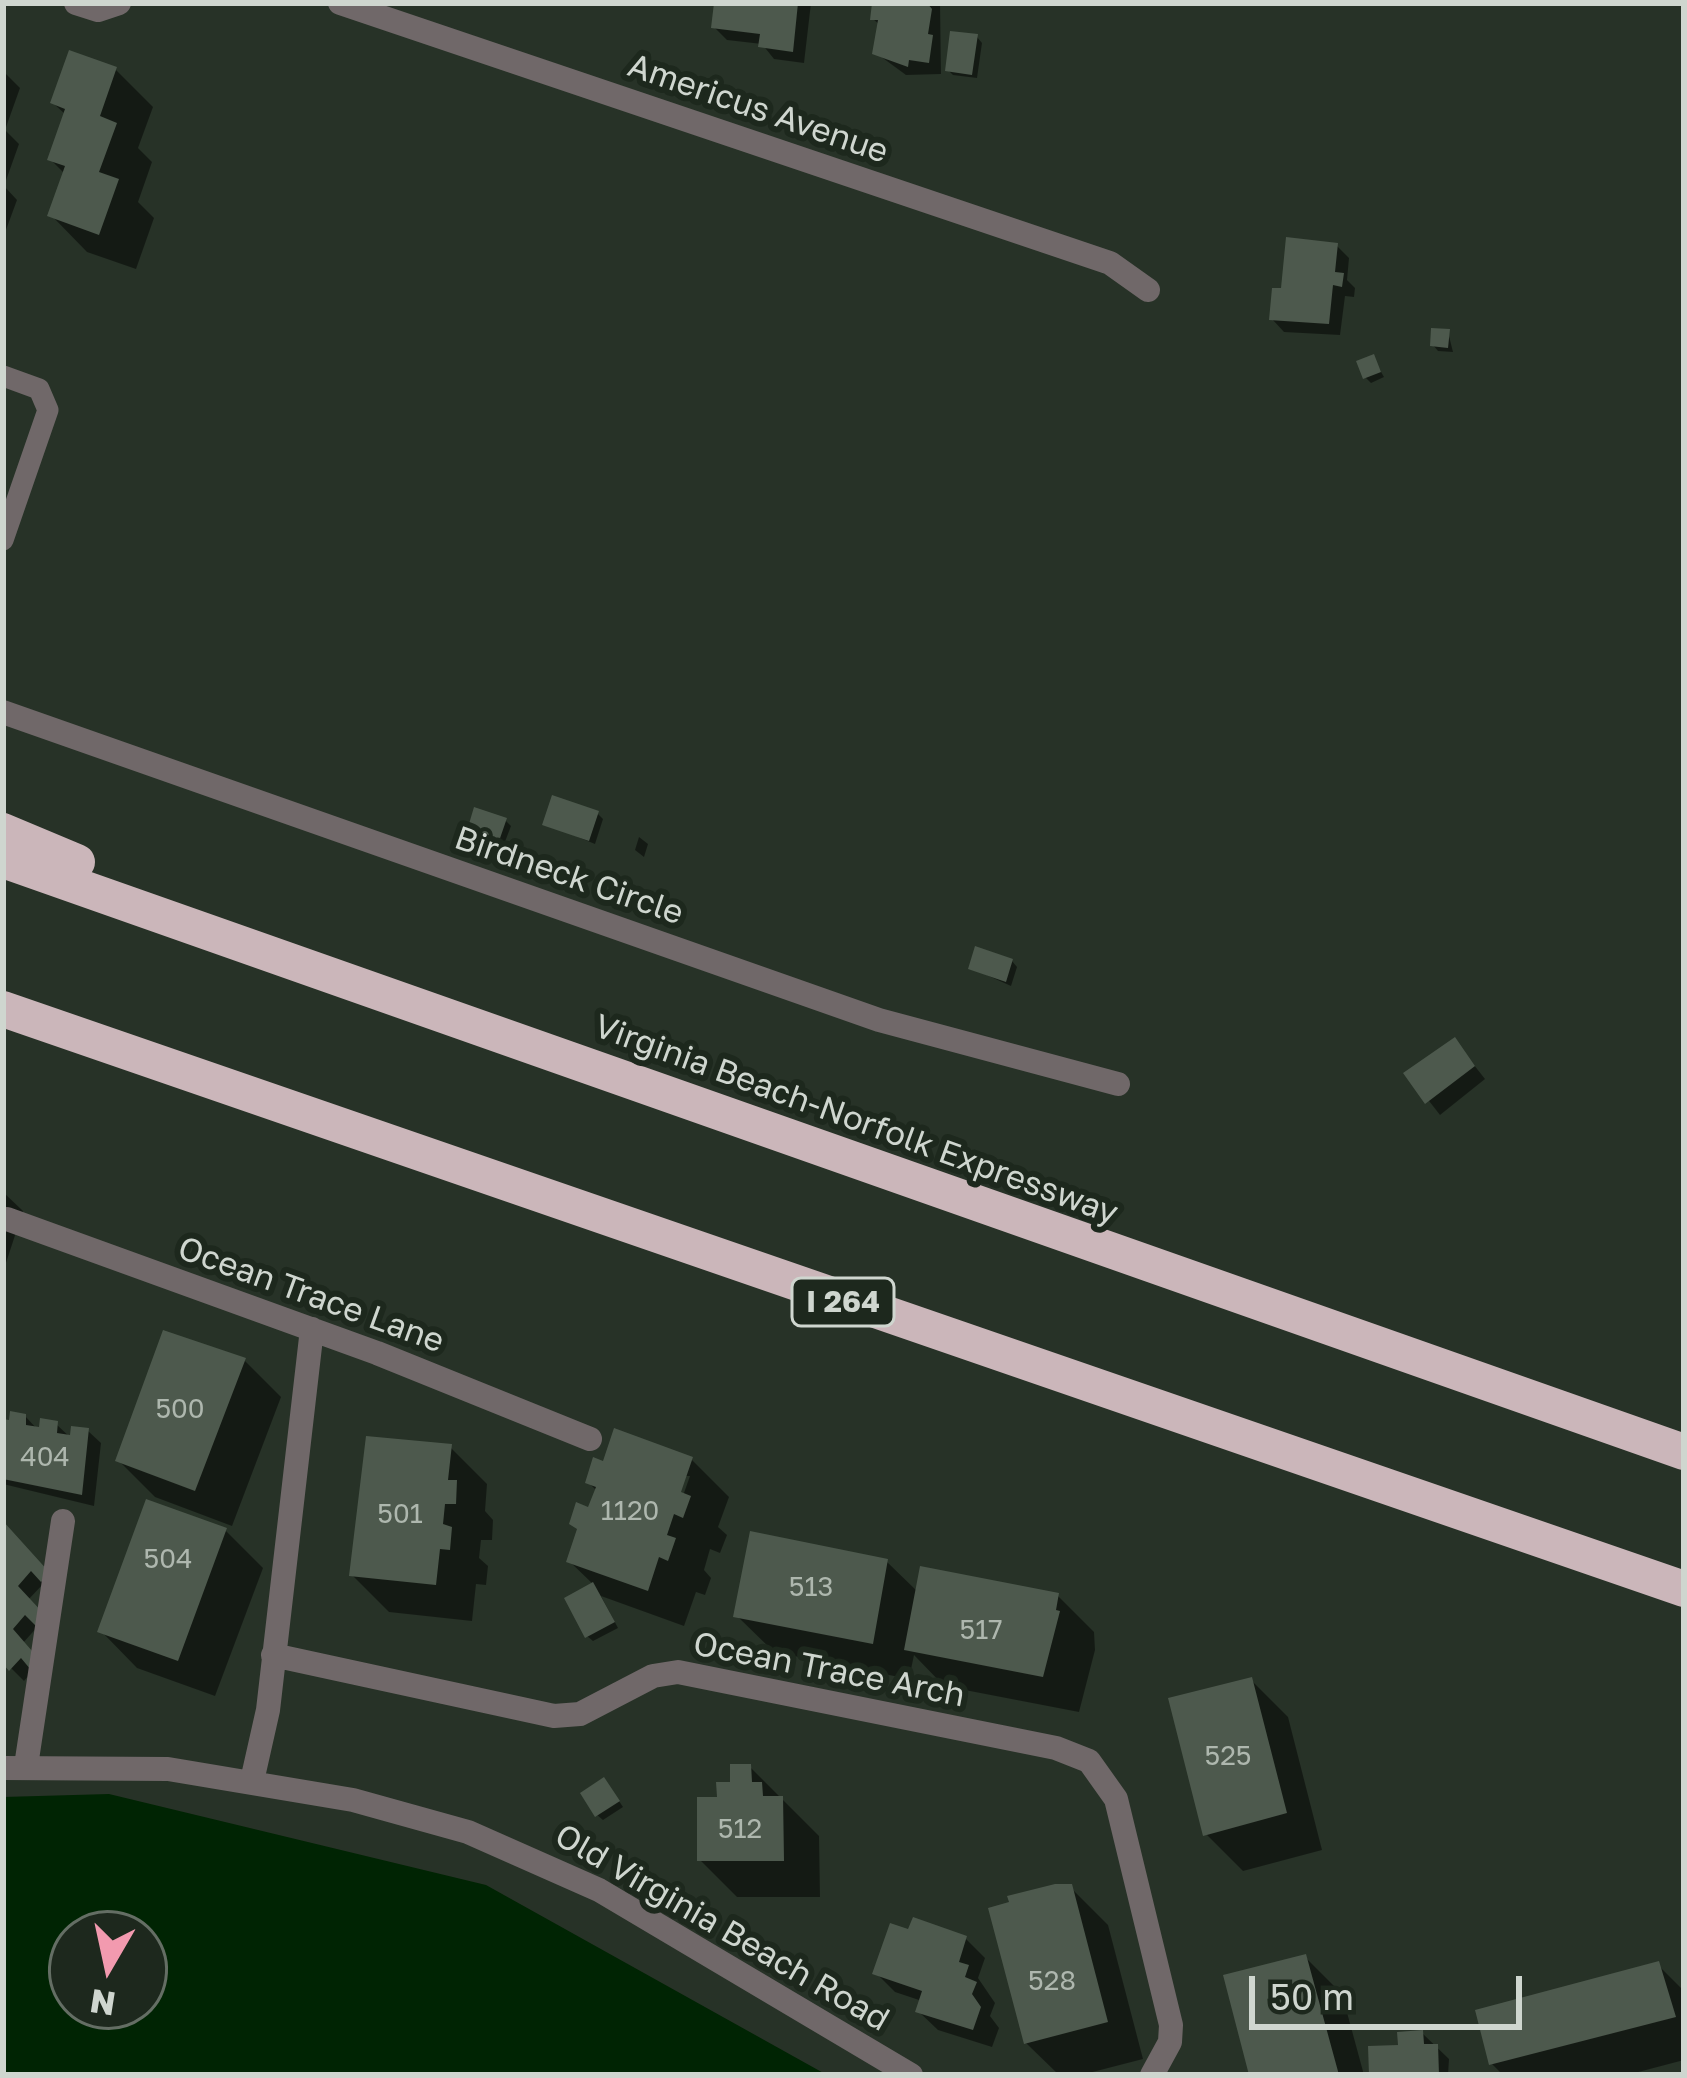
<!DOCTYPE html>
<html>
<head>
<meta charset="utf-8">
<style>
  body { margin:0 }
  #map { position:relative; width:1687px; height:2078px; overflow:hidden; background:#273227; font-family:"Golos Text",sans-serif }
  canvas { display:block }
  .frame { position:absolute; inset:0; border:6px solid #cfd6cf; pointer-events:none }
  .north { position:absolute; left:48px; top:1910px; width:120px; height:120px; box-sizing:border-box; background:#1d281d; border:3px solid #646e64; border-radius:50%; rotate:189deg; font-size:33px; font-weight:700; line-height:48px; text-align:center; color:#cfd6cf }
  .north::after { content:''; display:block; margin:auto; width:42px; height:54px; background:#f29aaf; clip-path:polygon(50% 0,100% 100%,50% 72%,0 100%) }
  .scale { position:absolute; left:1249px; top:1976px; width:273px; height:54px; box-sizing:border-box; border:6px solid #cfd6cf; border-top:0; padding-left:15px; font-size:36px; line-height:42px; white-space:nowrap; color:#cfd6cf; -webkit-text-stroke:9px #1d281d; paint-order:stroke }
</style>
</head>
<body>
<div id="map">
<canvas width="1687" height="2078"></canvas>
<div class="frame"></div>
<div class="north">N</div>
<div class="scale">50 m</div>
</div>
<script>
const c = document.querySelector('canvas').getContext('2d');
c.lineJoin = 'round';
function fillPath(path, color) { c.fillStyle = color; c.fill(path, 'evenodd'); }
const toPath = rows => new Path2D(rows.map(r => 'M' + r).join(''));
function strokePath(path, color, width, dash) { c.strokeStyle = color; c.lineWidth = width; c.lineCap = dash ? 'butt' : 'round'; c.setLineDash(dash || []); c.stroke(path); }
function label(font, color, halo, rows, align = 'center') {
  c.font = font + ' "Golos Text",sans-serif'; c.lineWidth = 12; c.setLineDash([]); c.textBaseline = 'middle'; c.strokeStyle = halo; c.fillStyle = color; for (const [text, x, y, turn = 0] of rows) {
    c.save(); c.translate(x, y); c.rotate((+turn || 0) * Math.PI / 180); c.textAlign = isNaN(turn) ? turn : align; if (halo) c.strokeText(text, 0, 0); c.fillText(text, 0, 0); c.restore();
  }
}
fillPath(toPath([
  [109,1794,486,1885,827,2075,3,2075,3,1797],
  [72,1934,144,1934,144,2006,72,2006]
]), '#002403');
fillPath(toPath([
  [717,3,811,3,804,63,774,59,762,44,727,40,714,27],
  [876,3,940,3,941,74,906,75,876,53,880,25,873,19],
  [977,37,982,43,977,78,953,75,948,70],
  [116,70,153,107,138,148,152,162,138,202,154,218,136,269,87,252,51,215,65,174,50,159,66,115,53,103],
  [3,71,20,88,5,130,19,144,4,186,17,200,3,238],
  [1337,246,1349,258,1347,280,1355,288,1354,297,1345,296,1340,335,1284,332,1272,319,1283,292],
  [1448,332,1453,352,1438,351,1433,345],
  [1373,358,1384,377,1371,383,1365,377],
  [598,814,603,819,595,844,546,824],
  [505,820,511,826,503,847,469,833],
  [639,837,648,844,644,857,635,850],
  [1012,961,1017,967,1011,986,971,968],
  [1455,1041,1485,1079,1440,1115,1408,1074],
  [3,1192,23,1211,3,1272],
  [244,1360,281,1397,232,1526,155,1497,118,1460],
  [25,1416,38,1430,56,1424,72,1439,88,1431,101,1443,94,1506,3,1484,3,1422],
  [450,1447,487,1484,485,1511,493,1520,492,1540,481,1540,479,1558,488,1566,486,1585,476,1584,472,1621,389,1612,352,1575],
  [692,1460,729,1497,718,1527,727,1535,720,1553,710,1549,704,1570,711,1578,705,1595,696,1592,684,1626,601,1596,618,1628,593,1641,587,1636,594,1585,569,1561,597,1491,588,1482,604,1465],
  [684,1476,690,1476,679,1507,674,1506],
  [3,1525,45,1582,28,1600,39,1625,23,1643,34,1669,24,1681,3,1660],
  [226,1531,263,1568,215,1696,137,1668,101,1631],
  [887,1562,918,1592,1057,1595,1094,1632,1095,1650,1079,1712,944,1686,914,1655,909,1679,774,1652,737,1616],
  [1251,1680,1288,1717,1322,1850,1243,1871,1206,1834],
  [750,1767,819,1836,820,1897,737,1897,700,1860,720,1800],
  [609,1786,623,1807,603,1820,597,1815],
  [1071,1888,1108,1925,1143,2059,1081,2075,1059,2075,1026,2043],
  [966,1939,985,1958,978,1978,995,2003,990,2016,999,2028,992,2047,938,2030,918,2011,922,2001,895,1992,876,1973],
  [1305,1957,1342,1994,1364,2075,1252,2075],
  [1658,1965,1684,1991,1684,2060,1627,2075,1503,2075,1492,2064],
  [1422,2033,1449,2059,1448,2075,1372,2075]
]), '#0007');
fillPath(toPath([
  [714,3,798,3,793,52,758,47,760,34,711,28],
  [872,3,927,3,932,9,928,34,933,35,929,63,909,60,908,67,872,54,878,20,870,20],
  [950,31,978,34,972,75,945,71],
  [69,50,117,67,100,116,117,123,99,172,119,179,99,235,47,216,65,166,47,160,65,109,50,103],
  [1286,237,1338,243,1335,272,1344,273,1342,287,1333,285,1329,324,1269,320,1272,288,1281,288],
  [1431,328,1450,329,1448,348,1430,346],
  [1374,354,1381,372,1363,379,1356,361],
  [552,795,599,811,589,841,542,825],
  [474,807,507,818,498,844,466,834],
  [975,946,1013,959,1006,982,968,969],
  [1455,1037,1475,1066,1425,1104,1403,1073],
  [163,1330,246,1358,195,1491,115,1461],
  [10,1411,26,1414,26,1425,39,1427,40,1418,58,1421,57,1433,70,1435,71,1426,89,1428,82,1495,3,1479,3,1419,9,1420],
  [614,1428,693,1457,681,1492,691,1496,683,1518,674,1514,667,1535,676,1538,668,1561,659,1557,648,1591,566,1562,577,1529,569,1524,576,1502,588,1507,596,1487,585,1483,593,1457,603,1461],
  [366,1436,452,1444,448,1480,457,1480,456,1504,445,1504,443,1524,452,1527,450,1550,440,1549,436,1585,349,1576],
  [146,1499,227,1528,178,1661,97,1632],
  [3,1521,50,1573,41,1582,31,1571,18,1586,45,1615,36,1626,25,1615,13,1629,39,1659,31,1670,21,1658,9,1671,3,1664],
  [750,1531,888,1559,873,1644,733,1617],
  [920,1566,1059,1593,1056,1610,1060,1611,1043,1677,904,1650],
  [593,1582,615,1622,585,1638,564,1598],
  [1252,1677,1287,1813,1203,1836,1168,1698],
  [730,1764,751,1764,752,1782,762,1782,763,1796,783,1796,784,1861,697,1861,697,1797,717,1797,716,1782,730,1782],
  [604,1777,620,1801,595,1817,580,1793],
  [1055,1884,1072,1884,1108,2022,1024,2044,988,1908,1009,1902,1007,1896],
  [913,1917,967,1936,959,1962,969,1965,965,1977,977,1982,972,1994,981,2007,973,2030,915,2012,922,1991,872,1974,890,1923,908,1929],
  [1306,1954,1339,2075,1249,2075,1223,1975],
  [1659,1961,1676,2017,1489,2065,1475,2010],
  [1423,2030,1424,2044,1438,2044,1439,2075,1369,2075,1368,2046,1398,2045,1397,2032]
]), '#4d594d');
strokePath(toPath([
  [3,376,39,389,48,410,3,540]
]), '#706869', 21);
strokePath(toPath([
  [76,3,98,10,119,3],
  [340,3,1110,263,1148,290],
  [3,712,879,1020,1118,1084],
  [7,1219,377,1353,590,1439],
  [273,1655,554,1716,580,1714,653,1676,678,1672,1056,1748,1089,1761,1116,1799,1171,2025,1170,2042,1152,2075],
  [26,1766,63,1521],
  [3,1768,168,1769,353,1800,468,1832,599,1890,911,2075],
  [252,1781,268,1710,312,1329]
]), '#706869', 24);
strokePath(toPath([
  [3,831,77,862],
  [3,860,1684,1452],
  [3,1009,1684,1589]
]), '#cbb6ba', 36);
label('27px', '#aeb7ae', null, [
  ["500",180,1409],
  ["404",45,1457],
  ["1120",630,1511],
  ["501",400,1514],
  ["504",168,1559],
  ["513",811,1587],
  ["517",981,1630],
  ["525",1228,1756],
  ["512",740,1829],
  ["528",1052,1981]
]);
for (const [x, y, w] of [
  [843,1302,102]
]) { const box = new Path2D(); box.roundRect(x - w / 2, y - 24, w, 48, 9); c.fillStyle = '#1d281d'; c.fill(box); strokePath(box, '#cfd6cf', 3); }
label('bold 30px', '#cfd6cf', null, [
  ["I 264",843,1302]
]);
label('33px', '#cfd6cf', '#1d281d', [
  ["Americus Avenue",758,109,19],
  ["Birdneck Circle",569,876,19],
  ["Virginia Beach-Norfolk Expressway",856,1120,20],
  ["Ocean Trace Lane",311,1295,20],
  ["Ocean Trace Arch",829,1670,11],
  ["Old Virginia Beach Road",722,1928,30]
]);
</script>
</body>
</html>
